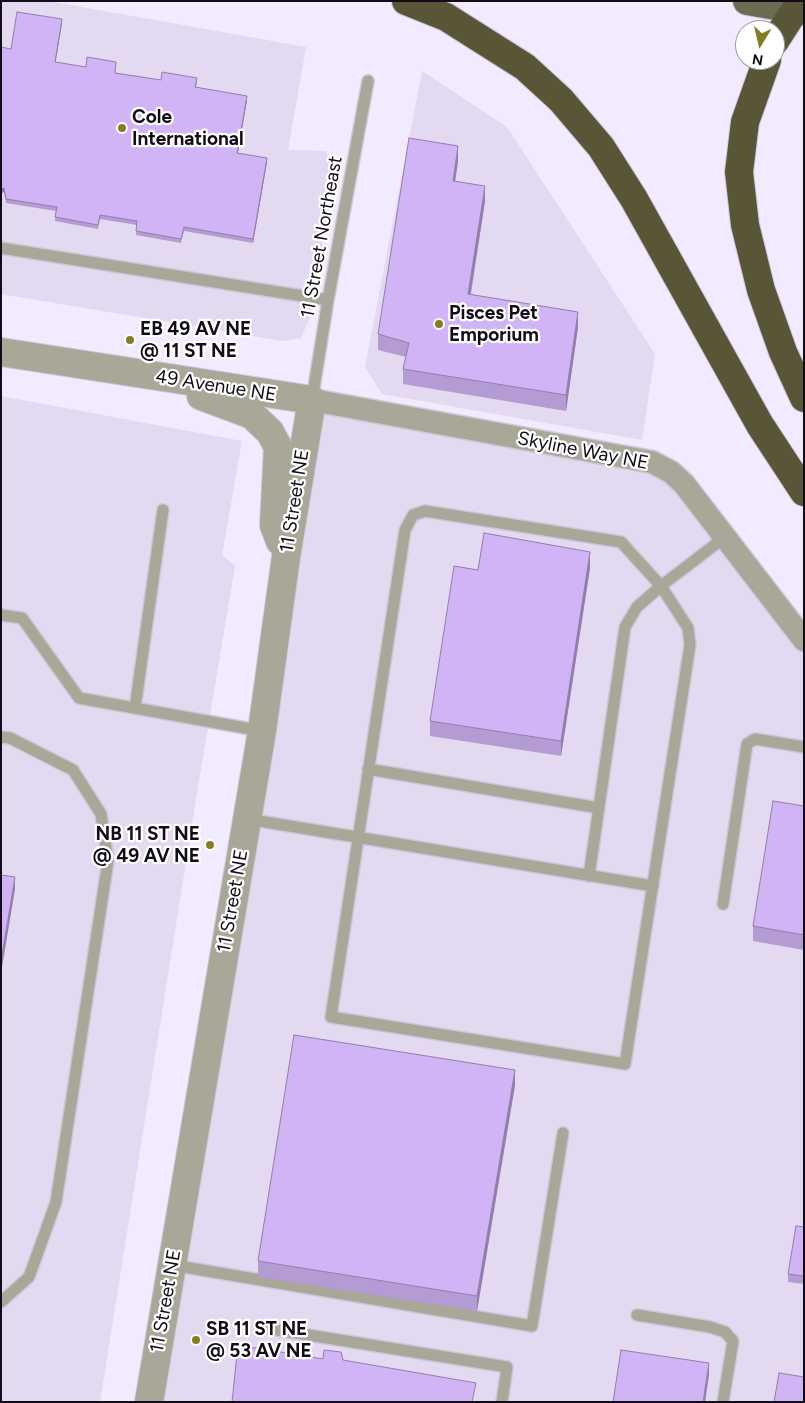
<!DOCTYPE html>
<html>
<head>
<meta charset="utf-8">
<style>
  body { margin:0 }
  #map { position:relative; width:805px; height:1403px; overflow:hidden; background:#f2eafe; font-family:Figtree,sans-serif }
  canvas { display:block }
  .frame { position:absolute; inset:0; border:2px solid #110c17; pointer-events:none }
  .north { position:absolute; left:735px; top:20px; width:50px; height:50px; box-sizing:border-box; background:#fff; border:1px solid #a09ea2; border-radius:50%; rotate:189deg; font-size:14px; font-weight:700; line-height:20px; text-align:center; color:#110c17 }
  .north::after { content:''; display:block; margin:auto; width:18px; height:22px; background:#857d24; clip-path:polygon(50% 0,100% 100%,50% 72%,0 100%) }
</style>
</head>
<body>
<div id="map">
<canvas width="805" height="1403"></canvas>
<div class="frame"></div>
<div class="north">N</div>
</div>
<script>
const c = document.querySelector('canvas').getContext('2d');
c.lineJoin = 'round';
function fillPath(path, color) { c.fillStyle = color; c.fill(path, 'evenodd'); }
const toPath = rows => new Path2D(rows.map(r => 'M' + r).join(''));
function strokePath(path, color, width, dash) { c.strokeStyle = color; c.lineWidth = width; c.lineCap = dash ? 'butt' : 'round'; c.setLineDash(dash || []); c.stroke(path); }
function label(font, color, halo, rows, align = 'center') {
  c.font = font + ' Figtree,sans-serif'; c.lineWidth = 4.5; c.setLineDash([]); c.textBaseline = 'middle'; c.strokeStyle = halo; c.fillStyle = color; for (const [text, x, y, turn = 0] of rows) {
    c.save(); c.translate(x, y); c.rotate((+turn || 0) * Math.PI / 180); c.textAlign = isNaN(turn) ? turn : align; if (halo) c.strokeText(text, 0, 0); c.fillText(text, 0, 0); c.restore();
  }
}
fillPath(toPath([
  [1,1,48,1,306,47,288,150,326,151,335,171,310,317,301,338,282,341,1,294],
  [422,71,507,127,655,354,642,440,382,394,365,367],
  [1,396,242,441,222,555,235,566,196,799,100,1402,1,1402],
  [312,400,652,462,804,640,804,1402,149,1402]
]), '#e3d9f1');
const service = toPath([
  [1,248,328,300],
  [312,400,328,300,368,81],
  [1,615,22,618,79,698,262,731],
  [135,708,163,510],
  [1,737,10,738,73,770,101,814,108,861,56,1202,29,1277,1,1302],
  [368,769,599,808],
  [247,819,653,886],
  [589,876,625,627,637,607,661,586,621,542,425,511,413,515,405,530,331,1017,625,1064,690,645,688,628,661,586,725,537],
  [723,904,747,744,755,739,804,747],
  [172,1265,532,1326,563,1133],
  [637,1315,710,1327,725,1332,733,1341,723,1402],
  [265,1328,507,1367,502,1402]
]);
const minor = toPath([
  [312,400,652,462,671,472,684,484,804,640]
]);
const tertiary = toPath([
  [1,352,312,400,286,557,262,731,149,1402],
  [201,396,252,415,270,432,278,447,274,525,280,541]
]);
const primary = toPath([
  [747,1,804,11]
]);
const motorway = toPath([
  [406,1,446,17,525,67,561,100,601,147,634,199,760,425,804,492],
  [775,41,795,10,804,3],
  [767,60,745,122,739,172,745,225,761,290,783,352,804,398]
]);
strokePath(service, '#cec6d9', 14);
strokePath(minor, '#cec6d9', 25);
strokePath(tertiary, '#cec6d9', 30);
strokePath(primary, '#cec6d9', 30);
strokePath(motorway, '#cec6d9', 30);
strokePath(service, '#a8a798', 11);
strokePath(minor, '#a8a798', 22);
strokePath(tertiary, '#a8a798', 28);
strokePath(primary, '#6d6b51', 28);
strokePath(motorway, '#595638', 28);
fillPath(toPath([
  [62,23,55,62,86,67,116,66,115,73,161,80,197,82,196,87,247,100,238,153,267,162,253,243,184,231,181,243,136,235,137,225,100,219,98,229,55,221,56,211,6,203,4,192,1,193,11,49],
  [458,161,455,181,485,201,471,294,578,327,566,411,403,384,403,369,406,357,378,350,378,334],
  [590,568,561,756,430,736,430,721,478,570],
  [804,806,804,950,753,941,753,926],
  [515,1085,477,1311,258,1277,258,1261],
  [804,1227,804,1284,788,1282,788,1274]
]), '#b49bd4');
fillPath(toPath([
  [62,19,62,23,55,66,55,62],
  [247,96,247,100,237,157,237,153],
  [458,146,458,161,453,196,453,181],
  [267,158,267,162,253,243,253,239],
  [485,186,485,201,468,309,468,294],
  [4,188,4,192,1,193,1,189],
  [578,312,578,327,566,411,566,395],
  [590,552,590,568,561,756,561,741],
  [15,877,15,889,1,973,1,961],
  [515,1070,515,1085,477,1311,477,1296],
  [709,1363,709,1375,705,1402,703,1402]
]), '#927eac');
const building = toPath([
  [17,12,62,19,55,62,86,67,87,57,116,62,115,73,161,80,162,72,197,78,195,87,247,96,237,153,267,158,253,239,184,227,181,239,136,231,137,221,100,215,98,225,55,217,57,207,6,199,4,188,1,189,1,47,11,49,17,12],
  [409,138,458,146,453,181,485,186,468,294,578,312,566,395,403,369,409,343,378,334,409,138],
  [484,533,590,552,561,741,430,721,454,566,478,570,484,533],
  [773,801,804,806,804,935,753,926,773,801],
  [1,875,15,877,1,961,1,875],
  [294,1035,515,1070,477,1296,258,1261,294,1035],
  [796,1226,804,1227,804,1276,788,1274,796,1226],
  [238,1345,323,1359,324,1350,341,1352,343,1360,476,1383,472,1402,232,1402,238,1345],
  [621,1350,709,1363,703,1402,613,1402,621,1350],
  [779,1373,804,1377,804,1402,774,1402,779,1373]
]);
fillPath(building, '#d1b4f6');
strokePath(building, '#927eac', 1);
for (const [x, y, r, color] of [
  [122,128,5,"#857d24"],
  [439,324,5,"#857d24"],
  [130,340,5,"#857d24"],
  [210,845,5,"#857d24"],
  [196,1340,5,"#857d24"]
]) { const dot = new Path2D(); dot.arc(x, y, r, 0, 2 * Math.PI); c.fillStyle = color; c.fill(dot); strokePath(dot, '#fff', 2); }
label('bold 19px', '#110c17', '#fff', [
  ["Cole",132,117],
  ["International",132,139],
  ["Pisces Pet",449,313],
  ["Emporium",449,335],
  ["EB 49 AV NE",140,329],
  ["@ 11 ST NE",140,351],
  ["NB 11 ST NE",200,834,"right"],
  ["@ 49 AV NE",200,856,"right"],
  ["SB 11 ST NE",206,1329],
  ["@ 53 AV NE",206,1351]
], 'left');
label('19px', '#110c17', '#fff', [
  ["11 Street Northeast",322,237,-80],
  ["49 Avenue NE",216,386,9],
  ["Skyline Way NE",583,451,11],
  ["11 Street NE",295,501,-81],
  ["11 Street NE",233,901,-80],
  ["11 Street NE",166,1301,-80]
]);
</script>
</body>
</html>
